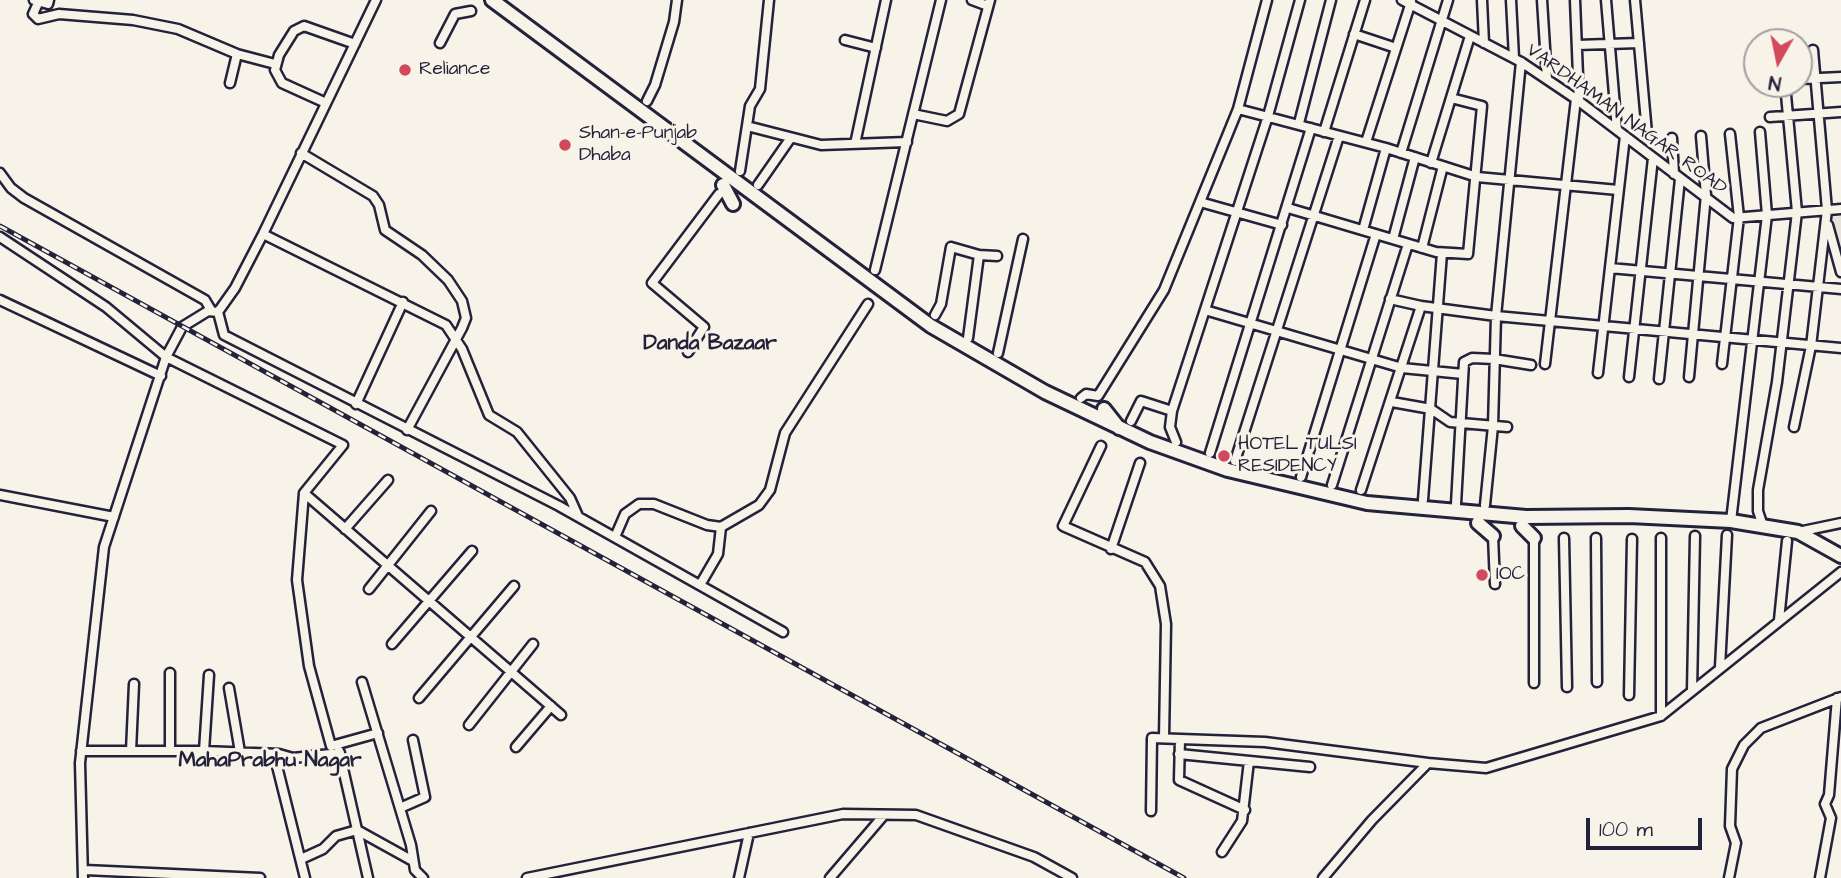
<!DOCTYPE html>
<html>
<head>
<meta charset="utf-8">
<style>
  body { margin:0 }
  #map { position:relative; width:1841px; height:878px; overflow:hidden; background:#f7f3e8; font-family:"Architects Daughter",sans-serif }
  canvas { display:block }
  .north { position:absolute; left:1743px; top:28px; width:70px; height:70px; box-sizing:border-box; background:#f7f3e8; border:2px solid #a29fa3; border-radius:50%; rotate:189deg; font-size:19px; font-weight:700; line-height:28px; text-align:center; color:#22223b }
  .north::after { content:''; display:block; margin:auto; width:24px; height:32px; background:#d1495b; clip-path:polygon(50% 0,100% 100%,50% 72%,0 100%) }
  .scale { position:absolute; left:1586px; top:818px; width:116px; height:32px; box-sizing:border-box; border:4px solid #22223b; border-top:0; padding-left:9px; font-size:21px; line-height:24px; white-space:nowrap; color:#22223b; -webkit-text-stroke:5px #f7f3e8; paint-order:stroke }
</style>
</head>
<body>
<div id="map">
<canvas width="1841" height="878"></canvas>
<div class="north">N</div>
<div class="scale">100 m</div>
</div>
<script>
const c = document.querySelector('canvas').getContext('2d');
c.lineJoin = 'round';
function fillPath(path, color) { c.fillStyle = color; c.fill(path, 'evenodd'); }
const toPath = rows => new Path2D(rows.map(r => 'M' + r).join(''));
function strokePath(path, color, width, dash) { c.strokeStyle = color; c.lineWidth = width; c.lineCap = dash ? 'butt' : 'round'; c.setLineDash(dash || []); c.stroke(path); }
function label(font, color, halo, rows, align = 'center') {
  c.font = font + ' "Architects Daughter",sans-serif'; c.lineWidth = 6; c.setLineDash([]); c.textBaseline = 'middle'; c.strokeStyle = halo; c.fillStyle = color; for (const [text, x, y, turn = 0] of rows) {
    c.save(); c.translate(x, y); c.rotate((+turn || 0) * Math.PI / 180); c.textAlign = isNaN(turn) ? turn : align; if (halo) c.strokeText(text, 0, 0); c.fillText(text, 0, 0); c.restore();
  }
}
fillPath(toPath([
  [1841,216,1841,256,1830,217]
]), '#e7e3db');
const minor = toPath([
  [34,0,48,4,49,0],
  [972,0,988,6],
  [1402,0,1521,62,1576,99,1733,218,1841,209],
  [1482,0,1484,43],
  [1511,0,1514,58],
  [1542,0,1547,79],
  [1575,0,1579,101],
  [1606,0,1617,130],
  [1635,0,1647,133],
  [39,1,33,14,38,19,59,14,133,20,178,29,237,54],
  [1354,34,1396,48],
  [845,40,876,48],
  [440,43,455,14,471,11],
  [1577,45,1639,43],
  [1799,79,1841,77],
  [230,83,237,54,275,64],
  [647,101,655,85,674,22,677,0],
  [326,103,282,83,275,70,279,55,294,31,304,26,355,44],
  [1238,109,1386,148,1477,177,1618,190],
  [913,114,947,121,959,114,990,0],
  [1770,117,1841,112],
  [1299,123,1331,0],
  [747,126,821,145,907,142],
  [1324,132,1365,0],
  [1672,138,1674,174],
  [1366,142,1411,2],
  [855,144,886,0],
  [301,153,373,196,379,205,385,230,422,255,448,280,462,301,466,318,462,328,407,430],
  [1401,153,1448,0],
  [1431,163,1470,36],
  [740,171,750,106,760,89,769,0],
  [0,173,11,188,24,198,205,300,211,310],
  [758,185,790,139],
  [1200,202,1282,225],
  [1288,208,1436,252,1468,254,1482,106,1451,98],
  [1828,225,1841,272],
  [1363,230,1386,148],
  [263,234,446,325,462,349,489,415,517,432,570,498,578,516],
  [0,237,106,307,166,357,343,445,304,493,297,580,309,666,331,746,378,733],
  [1393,239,1415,157],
  [1422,248,1443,166],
  [1610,268,1841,289],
  [875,270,941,0],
  [1390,299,1421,306,1496,316,1841,348],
  [0,300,161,376],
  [1205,310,1402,368,1463,374],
  [218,312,224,335,559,506,783,632],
  [218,312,235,288,263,234,376,0],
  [935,315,941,304,951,247,979,255,997,256],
  [968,338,979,255],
  [688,352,704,327,652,283,719,194],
  [998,353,1023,239],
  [1545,364,1576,99],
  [1722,364,1739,217,1730,134],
  [1598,373,1625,136],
  [1629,377,1653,158],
  [1689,377,1706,195,1701,136],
  [1659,379,1680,179],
  [1081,398,1086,394,1098,396,1164,290,1238,109,1267,0],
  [1392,402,1431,409,1450,422,1507,427],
  [356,404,403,302],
  [1131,421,1141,401,1172,411],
  [1794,427,1811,346,1827,210,1813,50],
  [1176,442,1170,427,1172,411,1268,116,1300,0],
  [1101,446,1063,526,1145,562,1160,586,1166,624,1164,738],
  [1210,453,1311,128],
  [1235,461,1339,136],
  [1301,477,1376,234],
  [1332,485,1408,244],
  [1361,490,1421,306],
  [304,493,561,715],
  [0,495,114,517],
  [1423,500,1442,253],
  [1456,504,1464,362,1472,358,1494,359,1531,365],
  [1485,505,1493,426,1496,316,1521,62],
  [1731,521,1767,215,1760,132],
  [1763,526,1758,511,1758,490,1777,382,1797,212,1785,84],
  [345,529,388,480],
  [1798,532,1841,523],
  [1493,536,1495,584],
  [615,537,625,514,639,504,654,504,707,525,721,527,759,505,770,490,785,433,868,304],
  [1534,538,1534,683],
  [1564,538,1567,687],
  [1596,538,1597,682],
  [1111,549,1140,463],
  [700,585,718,554,721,527],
  [369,589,431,511],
  [1779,620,1787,541],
  [392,644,472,551],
  [1720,667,1727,535],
  [362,682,411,845,415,870,423,878],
  [229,688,240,752],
  [1692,691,1695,536],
  [1629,695,1632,539],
  [419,698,514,586],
  [1661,716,1661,538],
  [469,725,533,644],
  [1180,739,1179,780,1245,810],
  [516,747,551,706],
  [81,751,204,751,279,754,293,758,340,753],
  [131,751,134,684],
  [170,751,170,673],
  [204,751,209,675],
  [339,751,368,878],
  [274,754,305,878],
  [1179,754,1310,767],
  [400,808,425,797,413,740],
  [1151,811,1152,738,1265,742,1428,763],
  [1222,852,1242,821,1249,761],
  [301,859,323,849,336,836,357,830,413,861],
  [85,870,260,878],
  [83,878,80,763,104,547,166,357,182,327,208,311,218,312],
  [527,878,843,814,916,815,1034,857,1072,878],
  [739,878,749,833],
  [830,878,884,815],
  [1323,878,1372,820,1428,763,1486,768,1661,716,1841,572],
  [1729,878,1736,843,1730,826,1732,769,1744,745,1761,728,1841,697],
  [1820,878,1831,818,1825,804,1829,795,1837,698]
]);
const highway = toPath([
  [492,0,931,326,1045,392,1150,442,1228,470,1367,503,1526,517,1629,516,1731,521,1798,532,1841,556],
  [723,185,733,204],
  [1104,409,1119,428],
  [1478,523,1493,536],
  [1522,526,1534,538]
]);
strokePath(minor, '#22223b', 13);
strokePath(highway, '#22223b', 18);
strokePath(minor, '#f7f3e8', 8);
strokePath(highway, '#f7f3e8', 12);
const rail = toPath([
  [0,226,1184,878]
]);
strokePath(rail, '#22223b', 5);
strokePath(rail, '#f7f3e8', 2.5, [8]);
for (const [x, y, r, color] of [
  [405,70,7,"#d1495b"],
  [565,145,7,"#d1495b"],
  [1224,456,7,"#d1495b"],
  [1482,575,7,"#d1495b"]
]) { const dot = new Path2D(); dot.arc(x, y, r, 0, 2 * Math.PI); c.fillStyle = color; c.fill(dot); strokePath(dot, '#f7f3e8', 2.5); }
label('19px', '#22223b', '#f7f3e8', [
  ["Reliance",419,70],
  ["Shan-e-Punjab",579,134],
  ["Dhaba",579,156],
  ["HOTEL TULSI",1238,445],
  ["RESIDENCY",1238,467],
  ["IOC",1496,575]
], 'left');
label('19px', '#22223b', '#f7f3e8', [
  ["VARDHAMAN NAGAR ROAD",1626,120,36]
]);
label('bold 21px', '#22223b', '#f7f3e8', [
  ["Danda Bazaar",710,345],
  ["MahaPrabhu Nagar",270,762]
]);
</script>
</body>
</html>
